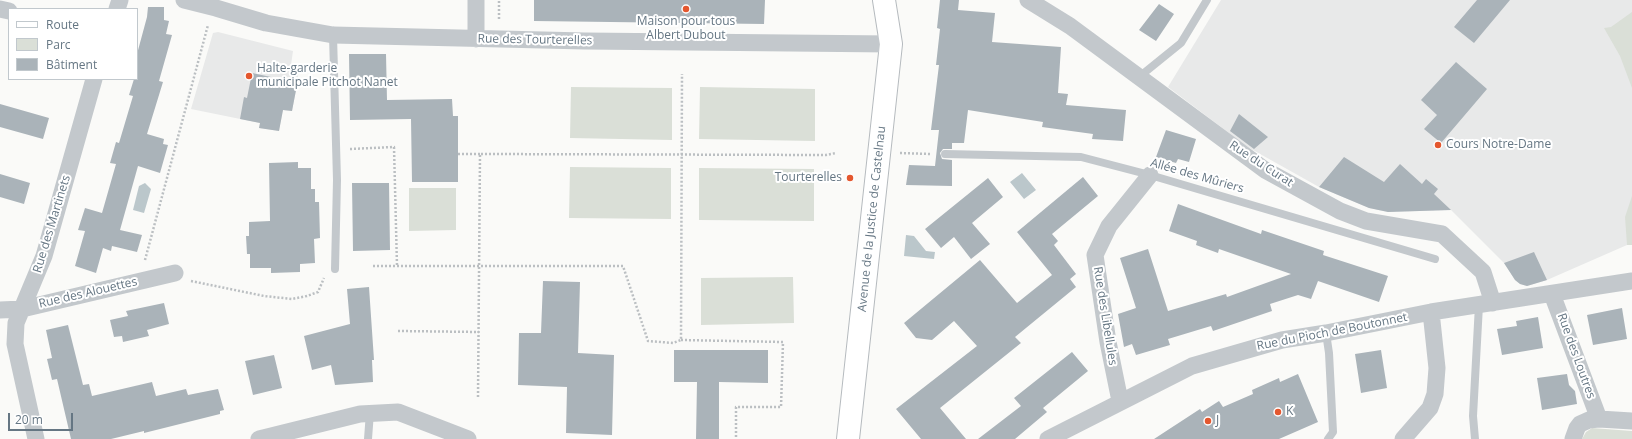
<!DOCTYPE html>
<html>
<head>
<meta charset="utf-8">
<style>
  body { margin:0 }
  #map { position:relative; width:1632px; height:439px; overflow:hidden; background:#fafaf8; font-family:"Open Sans",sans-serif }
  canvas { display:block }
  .legend { position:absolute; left:8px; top:8px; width:130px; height:72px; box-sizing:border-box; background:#fff; border:1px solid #c1c8cd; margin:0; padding:5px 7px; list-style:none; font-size:12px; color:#657683 }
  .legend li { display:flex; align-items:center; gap:8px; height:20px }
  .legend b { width:20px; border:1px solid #c1c8cd }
  .scale { position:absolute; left:8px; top:413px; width:65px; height:18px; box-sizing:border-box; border:2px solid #657683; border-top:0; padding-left:5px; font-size:12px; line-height:14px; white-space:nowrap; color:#657683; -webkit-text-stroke:3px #fff; paint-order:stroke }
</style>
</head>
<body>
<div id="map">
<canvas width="1632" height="439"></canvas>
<ul class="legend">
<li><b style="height:5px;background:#fff"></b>Route</li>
<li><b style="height:11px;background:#dadfd7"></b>Parc</li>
<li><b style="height:11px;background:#aab3b9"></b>Bâtiment</li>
</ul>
<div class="scale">20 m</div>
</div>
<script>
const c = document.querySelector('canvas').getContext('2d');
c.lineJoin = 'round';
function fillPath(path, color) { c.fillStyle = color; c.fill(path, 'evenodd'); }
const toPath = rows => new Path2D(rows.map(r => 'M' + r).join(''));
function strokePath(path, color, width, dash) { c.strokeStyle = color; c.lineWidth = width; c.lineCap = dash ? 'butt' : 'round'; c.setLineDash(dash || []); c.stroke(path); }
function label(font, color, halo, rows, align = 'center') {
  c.font = font + ' "Open Sans",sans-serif'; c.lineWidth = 4; c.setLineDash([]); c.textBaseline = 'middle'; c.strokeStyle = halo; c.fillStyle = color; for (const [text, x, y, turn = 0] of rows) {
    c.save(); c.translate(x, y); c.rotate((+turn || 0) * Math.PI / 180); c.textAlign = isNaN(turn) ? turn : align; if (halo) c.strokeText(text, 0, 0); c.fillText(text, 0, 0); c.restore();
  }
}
fillPath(toPath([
  [1221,0,1632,0,1632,245,1627,245,1547,280,1527,286,1520,284,1515,280,1504,263,1451,210,1388,212,1369,208,1319,187,1253,150,1235,139,1229,133,1168,87],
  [218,32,293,51,291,65,299,67,297,85,292,111,283,110,279,131,259,128,260,123,191,109,213,33]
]), '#e8e9e9');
fillPath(toPath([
  [1632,12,1632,88,1620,56,1604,28,1611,27],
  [571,87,672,88,672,140,570,138],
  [700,87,815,89,815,141,699,139],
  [570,167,671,168,671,219,569,218],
  [699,168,814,169,814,221,699,220],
  [409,188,456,188,456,230,409,231],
  [1632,196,1632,245,1627,245,1625,217],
  [793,277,794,323,701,325,701,278],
  [1592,428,1632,431,1632,439,1582,439,1586,432]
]), '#dadfd7');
fillPath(toPath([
  [1022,173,1036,190,1024,199,1010,182],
  [145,183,151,189,144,213,133,210,139,186],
  [906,235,914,236,926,251,935,252,934,259,904,256]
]), '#bbc7cb');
fillPath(toPath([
  [534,0,765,0,764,24,534,21],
  [940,0,959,0,958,10,995,13,992,42,1061,47,1058,93,1068,94,1066,105,1126,110,1123,141,1092,139,1093,134,1042,127,1043,122,968,110,964,143,952,143,952,149,943,149,940,153,942,159,952,160,952,186,906,185,909,165,935,166,939,130,931,130,939,65,936,65,940,29,937,28],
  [1477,0,1510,0,1474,43,1454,27],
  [1159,4,1174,14,1156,41,1139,30],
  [148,7,164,7,164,20,169,21,166,34,172,35,159,81,163,82,147,134,164,139,163,144,168,145,160,173,138,166,120,230,142,235,137,252,112,246,111,251,103,248,96,273,75,266,85,231,78,230,85,208,102,213,116,164,110,163,116,142,119,143,133,96,129,95,134,79,137,79,137,54,147,17],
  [349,54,386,54,387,100,452,99,453,116,458,116,458,182,412,182,411,119,350,120],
  [1456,62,1487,89,1441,143,1424,129,1437,115,1421,100],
  [252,73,271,77,270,80,297,85,292,111,283,110,279,131,259,128,260,123,240,119,244,97,247,98],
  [0,104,49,118,43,139,0,127],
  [1239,114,1268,137,1254,149,1230,131],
  [1166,130,1196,139,1189,162,1178,159,1176,163,1156,157],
  [1344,157,1384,182,1400,164,1422,184,1426,179,1438,189,1434,194,1451,210,1388,212,1369,208,1319,187],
  [298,162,298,168,311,168,311,189,315,189,315,202,319,202,320,238,314,239,315,263,300,264,300,272,271,273,271,268,250,268,250,254,247,254,246,236,249,236,249,222,270,221,269,163],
  [0,174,30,183,24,204,0,197],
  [1083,177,1098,196,1052,234,1058,241,1054,245,1076,274,1070,279,1076,287,1015,337,1021,343,940,408,966,439,921,439,896,409,977,346,954,321,932,340,916,338,904,323,980,260,1017,303,1052,275,1017,232],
  [988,178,1003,197,972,223,990,244,971,259,954,237,941,248,925,229],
  [352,183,389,183,390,250,353,251],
  [1178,204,1261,234,1262,230,1324,251,1323,255,1388,276,1379,302,1318,281,1311,299,1298,295,1270,304,1272,311,1213,331,1211,326,1168,339,1170,345,1136,355,1132,344,1124,347,1118,314,1136,308,1120,258,1148,249,1168,311,1226,294,1227,297,1291,274,1219,249,1218,253,1196,245,1197,241,1169,231],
  [1534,252,1547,280,1527,286,1520,284,1515,280,1504,263],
  [543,281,580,282,578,353,614,355,612,435,566,433,567,387,518,385,519,333,541,333],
  [369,287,374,360,372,360,373,382,335,385,331,365,312,370,304,336,350,324,347,289],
  [164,303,169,324,147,330,149,336,123,342,122,336,114,337,110,320,128,316,126,311],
  [1622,308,1627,339,1593,345,1587,315],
  [1538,317,1543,348,1502,355,1497,329,1517,326,1516,321],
  [68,325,83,385,89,384,92,396,152,382,156,396,186,389,188,395,218,389,224,410,220,411,220,414,144,433,144,431,111,439,71,439,57,379,52,380,47,359,52,358,46,330],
  [674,350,768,350,768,383,719,382,719,439,696,439,697,382,674,382],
  [1381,350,1387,388,1361,393,1355,354],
  [1072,352,1088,371,1043,408,1047,412,1015,439,978,439,1021,406,1014,398],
  [274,355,282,388,253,395,245,361],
  [1298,374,1318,422,1279,439,1154,439,1200,409,1202,412,1219,401,1223,407,1253,394,1252,390,1279,378,1280,382],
  [1567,374,1569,385,1575,391,1577,404,1542,410,1537,378]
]), '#aab3b9');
const primary = toPath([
  [848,439,891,44,884,0]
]);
strokePath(primary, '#b5babe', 24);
strokePath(toPath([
  [499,19,499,0],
  [350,149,394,147,397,266],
  [900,153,931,154],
  [458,154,480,154],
  [145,260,208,25],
  [373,266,623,266,648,341,673,343,681,340,682,74],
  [191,281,264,296,292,299,307,296,318,292,324,278],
  [398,331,479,332],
  [681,340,783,342,781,407,736,407,736,439],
  [478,397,480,154,826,155,836,153]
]), '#bbbfc2', 2.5, [2, 2]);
strokePath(toPath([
  [333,35,337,180,335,269],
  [1139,77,1181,43,1207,0],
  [945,154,1081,157,1150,175,1435,259],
  [1326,333,1329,353,1333,432,1328,439],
  [368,439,370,412],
  [1475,439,1473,416,1479,305]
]), '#c3c8cc', 8);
strokePath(toPath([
  [184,0,216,8,266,23,333,35,585,41,891,44],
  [476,0,476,39],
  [1028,0,1070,26,1265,170,1340,211,1366,221,1442,234,1483,272,1493,303],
  [0,9,9,11],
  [117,9,120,0],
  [1552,294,1599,419],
  [0,310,22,309,175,273],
  [1120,401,1108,342,1095,255,1109,226,1150,175],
  [36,439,15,344,16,323,44,256,94,79],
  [259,439,360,414,398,412,468,439],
  [1048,439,1192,366,1282,340,1326,333,1431,312,1632,281],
  [1403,439,1430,408,1435,394,1437,368,1431,312],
  [1573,439,1577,428,1580,424,1589,420,1599,419,1632,421]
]), '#c3c8cc', 17);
strokePath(primary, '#fff', 22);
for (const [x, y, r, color] of [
  [686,9,4,"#e4572e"],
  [249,76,4,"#e4572e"],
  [1438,145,4,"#e4572e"],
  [850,178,4,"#e4572e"],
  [1278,412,4,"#e4572e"],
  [1208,421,4,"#e4572e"]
]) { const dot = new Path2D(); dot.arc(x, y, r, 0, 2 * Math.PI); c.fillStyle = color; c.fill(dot); strokePath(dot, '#fff', 1.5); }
label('12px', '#657683', '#fff', [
  ["Maison pour tous",686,22,"center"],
  ["Albert Dubout",686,36,"center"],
  ["Halte-garderie",257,69],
  ["municipale Pitchot Nanet",257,83],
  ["Cours Notre-Dame",1446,145],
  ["Tourterelles",842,178,"right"],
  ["K",1286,412],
  ["J",1216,421]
], 'left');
label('12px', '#657683', '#fff', [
  ["Rue des Tourterelles",535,40,1],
  ["Rue du Curat",1261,164,33],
  ["Allée des Mûriers",1197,176,16],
  ["Avenue de la Justice de Castelnau",872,219,-84],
  ["Rue des Martinets",52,224,-73],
  ["Rue des Alouettes",88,293,-13],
  ["Rue des Libellules",1105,316,81],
  ["Rue du Pioch de Boutonnet",1332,332,-11],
  ["Rue des Loutres",1576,356,70]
]);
</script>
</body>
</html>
